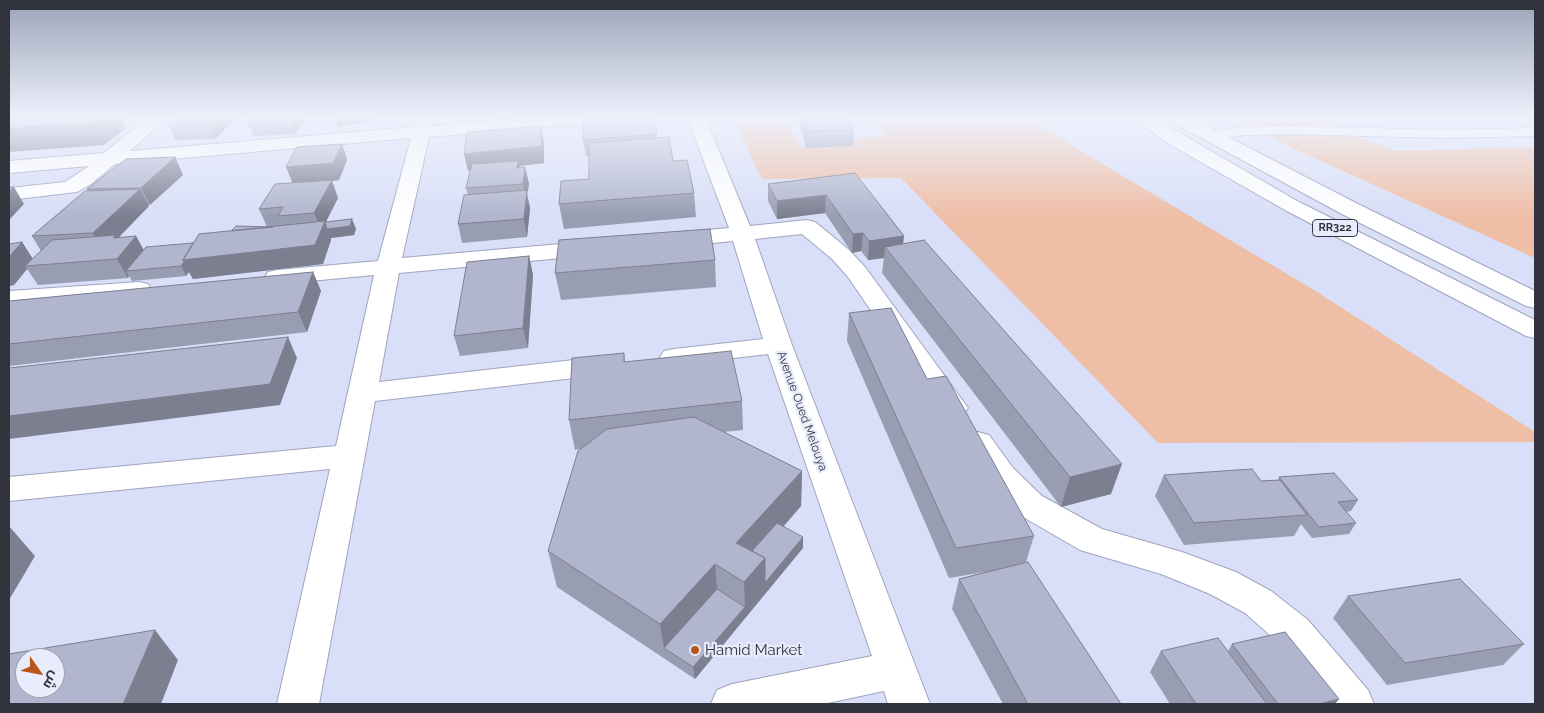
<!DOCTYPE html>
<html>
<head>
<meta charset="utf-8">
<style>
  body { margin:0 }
  #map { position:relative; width:1544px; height:713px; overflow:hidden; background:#d9dff8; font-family:Raleway,Cairo,sans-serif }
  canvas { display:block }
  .frame { position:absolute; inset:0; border:10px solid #31333d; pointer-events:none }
  .north { position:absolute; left:15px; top:648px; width:50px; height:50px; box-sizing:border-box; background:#e9ecfc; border:1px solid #9fa2b0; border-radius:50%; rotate:123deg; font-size:14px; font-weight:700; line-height:20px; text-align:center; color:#31333d }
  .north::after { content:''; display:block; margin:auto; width:18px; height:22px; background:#b85619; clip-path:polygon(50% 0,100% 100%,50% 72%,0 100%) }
</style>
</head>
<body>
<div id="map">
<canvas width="1544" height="713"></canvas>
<div class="frame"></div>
<div class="north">ش</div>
</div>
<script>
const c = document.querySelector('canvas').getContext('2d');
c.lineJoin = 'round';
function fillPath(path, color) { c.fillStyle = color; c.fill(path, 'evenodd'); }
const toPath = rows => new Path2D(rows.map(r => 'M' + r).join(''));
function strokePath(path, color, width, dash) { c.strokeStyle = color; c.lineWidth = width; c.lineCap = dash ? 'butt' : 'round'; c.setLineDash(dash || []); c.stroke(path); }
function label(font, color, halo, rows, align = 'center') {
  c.font = font + ' Raleway,sans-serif'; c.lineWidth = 4.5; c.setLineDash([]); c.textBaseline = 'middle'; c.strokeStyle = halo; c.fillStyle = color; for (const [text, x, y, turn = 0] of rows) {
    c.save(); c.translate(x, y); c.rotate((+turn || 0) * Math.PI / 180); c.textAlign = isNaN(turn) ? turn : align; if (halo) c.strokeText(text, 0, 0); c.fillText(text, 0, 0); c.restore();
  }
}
fillPath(toPath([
  [785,117,801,147,884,135,875,117,1029,117,1079,150,1314,290,1535,432,1535,442,1158,443,901,178,762,179,734,122],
  [1235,117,1332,117,1329,126,1396,151,1535,147,1535,258,1290,147]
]), '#efbea6');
const service = toPath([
  [1288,126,1444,130,1535,128,1535,136,1444,138,1288,134,1244,135,1210,140,1203,136,1210,132,1244,127,1288,126]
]);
const minor = toPath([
  [148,117,168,117,130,151,414,127,416,117,434,117,432,126,536,117,606,117,603,121,597,122,429,137,402,258,595,241,603,243,606,248,603,253,595,255,399,273,379,382,609,356,619,359,623,365,619,371,609,374,375,401,319,704,277,704,330,469,9,501,9,477,336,446,374,275,277,284,268,282,265,277,268,272,277,270,378,261,411,138,115,164,91,184,77,192,9,200,9,188,65,182,89,166,9,173,9,161,104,153,148,117],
  [687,117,705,117,750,226,807,220,815,222,848,249,865,267,968,408,963,415,953,418,943,415,848,277,832,259,802,234,755,239,792,345,930,704,888,704,884,691,823,704,711,704,717,690,732,684,872,656,768,354,674,365,664,363,660,357,664,351,674,349,763,339,733,241,673,247,665,245,662,240,665,235,673,233,729,228,687,117],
  [139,282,148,284,151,289,148,294,9,306,9,291,139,282],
  [978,432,989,435,1013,468,1042,496,1102,529,1182,552,1236,572,1271,591,1308,620,1368,690,1374,704,1327,704,1280,644,1245,613,1210,594,1161,574,1080,550,1018,514,989,484,962,443,967,435,978,432]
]);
const primary = toPath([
  [1131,117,1152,117,1299,202,1535,320,1535,338,1526,336,1285,210,1171,145,1131,117],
  [1167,117,1189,117,1358,204,1535,291,1535,308,1526,306,1342,214,1170,121,1167,117]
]);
strokePath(service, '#a0a4bd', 2);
strokePath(minor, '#a0a4bd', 2);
strokePath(primary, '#a0a4bd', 2);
fillPath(service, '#fff');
fillPath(minor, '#fff');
fillPath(primary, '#fff');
fillPath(toPath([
  [176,117,237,117,215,139,175,140,168,124],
  [249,117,307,117,295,134,253,136,247,120],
  [799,117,849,117,854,130,853,146,806,148,799,122],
  [657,134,657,138,694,193,696,217,564,229,559,204,589,179,589,156,586,156,583,140],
  [544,142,544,163,519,166,520,167,525,167,529,184,527,194,530,208,527,237,462,243,458,224,468,195,466,188,471,170,468,171],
  [342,144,347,160,339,180,332,181,338,198,326,222,356,229,354,235,331,238,331,240,323,264,193,279,189,272,186,276,132,281,129,276,128,278,38,285,27,269,14,285,9,286,9,244,22,242,33,259,41,251,32,236,88,191,87,189,175,157,183,175,149,205,149,206,118,238,136,236,144,250,193,243,267,227,259,209],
  [855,173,903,244,1111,494,1061,507,882,273,884,258,868,260,861,251,852,253,825,213,777,219,768,201,768,184],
  [529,256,533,275,528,348,460,356,454,336],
  [715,260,716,287,561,300,555,273],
  [313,272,321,291,307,332,9,366,9,301],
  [849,313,927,379,1034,536,1026,562,1121,704,1003,704,952,609,959,579,985,572,949,578,847,341],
  [624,353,625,362,742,401,743,430,724,432,802,471,801,506,784,526,803,548,695,679,557,587,548,551,580,449,575,450,569,420],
  [1164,475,1261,481,1278,480,1279,477,1358,500,1351,511,1346,512,1356,523,1349,534,1312,538,1301,524,1294,536,1184,545,1155,496],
  [1348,596,1524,644,1503,665,1387,685,1333,618],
  [1232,644,1335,704,1170,704,1150,672,1161,651,1228,651]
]), '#989db1');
fillPath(toPath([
  [94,117,121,117,126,128,104,145,9,152,9,128],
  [214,117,237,117,215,139,208,122],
  [290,117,307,117,295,134,289,118],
  [335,117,375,117,375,121,338,127],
  [541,126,544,142,544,163,519,166,522,178,521,185,518,166,468,171,464,154],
  [342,144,347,160,339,180,332,181,338,198,325,223,352,219,356,229,354,235,331,238,331,240,323,264,193,279,189,272,186,276,181,266,183,260,321,229,314,213,293,184,286,167],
  [175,157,183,175,150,205,141,188],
  [525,167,529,184,527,194,530,208,527,237,524,219,526,198,523,184],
  [14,187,24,204,9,220,9,191],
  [140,189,149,206,118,238,136,236,146,255,126,271,129,276,128,278,117,259,103,252,93,233],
  [826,195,825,213,777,219,777,201],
  [863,233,861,251,852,253,853,234],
  [904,236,902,255,885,247,884,258,868,260,869,241],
  [22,242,34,261,25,266,27,269,14,285,9,286,9,257],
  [529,256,533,275,528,348,523,328],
  [313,272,321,291,307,332,298,312],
  [288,337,297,358,280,405,9,439,9,416],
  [1122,464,1111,494,1061,507,1070,477],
  [802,471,801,506,744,571,737,567,738,579,736,543],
  [9,526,35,556,9,600],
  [803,537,803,548,765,594,765,583],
  [765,558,765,594,695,679,693,667,745,607,744,582],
  [715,564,718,600,664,648,660,624],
  [155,630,178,660,161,704,123,704],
  [1339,699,1335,704,1319,704]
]), '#7c7f90');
const building = toPath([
  [9,117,100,117,92,122,9,128,9,117],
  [176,117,214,117,208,122,168,124,176,117],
  [249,117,290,117,247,120,249,117],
  [636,117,654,117,657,134,583,140,583,120,636,117],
  [803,117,849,117,854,130,807,131,803,117],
  [541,126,541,146,464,154,467,132,541,126],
  [669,137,673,161,687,160,694,193,559,204,561,181,589,179,589,143,669,137],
  [342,144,333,163,286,167,297,147,342,144],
  [175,157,141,188,87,189,126,159,175,157],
  [518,161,517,168,525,167,523,184,466,188,472,164,518,161],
  [855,173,904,236,869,241,863,233,853,234,826,195,777,201,768,184,855,173],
  [332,180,314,213,278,216,283,207,259,209,275,184,332,180],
  [9,187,14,187,9,191,9,187],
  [140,189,93,233,32,236,85,191,140,189],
  [527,190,524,219,458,224,464,195,527,190],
  [352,219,350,226,327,229,325,222,352,219],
  [325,221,315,245,183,260,199,234,325,221],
  [236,226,273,227,231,231,236,226],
  [710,229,715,260,555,273,559,240,710,229],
  [116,235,113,238,136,236,117,259,25,266,52,240,116,235],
  [924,240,1122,464,1070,477,885,247,924,240],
  [22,242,9,257,9,244,22,242],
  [193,243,183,260,184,262,181,266,126,271,146,247,193,243],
  [529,256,523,328,454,336,467,262,529,256],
  [313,272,298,312,9,344,9,301,313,272],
  [891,308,927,379,946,376,1034,536,956,548,849,313,891,308],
  [288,337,270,384,9,416,9,368,288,337],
  [731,351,742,401,569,420,572,358,624,353,624,362,731,351],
  [694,417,802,471,736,543,765,558,744,582,715,564,660,624,548,551,578,451,607,429,694,417],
  [1252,469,1261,481,1280,480,1307,515,1194,523,1164,475,1252,469],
  [1334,473,1358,500,1338,502,1356,523,1319,527,1279,477,1334,473],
  [777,523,803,537,765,583,765,558,752,551,777,523],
  [1028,562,1121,704,1028,704,959,579,1028,562],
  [1460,579,1524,644,1405,663,1348,596,1460,579],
  [717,589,745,607,693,667,664,648,717,589],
  [155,630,123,704,9,704,9,654,155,630],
  [25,658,55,658,55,688,25,688,25,658],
  [1285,632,1339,699,1319,704,1278,704,1232,644,1285,632],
  [1218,638,1267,704,1196,704,1161,651,1218,638]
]);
fillPath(building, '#b1b6ce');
strokePath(building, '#7c7f90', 1);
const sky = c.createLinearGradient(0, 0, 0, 217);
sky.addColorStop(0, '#9aa3b7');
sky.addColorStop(0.54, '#eef1fc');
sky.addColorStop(1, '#eef1fc00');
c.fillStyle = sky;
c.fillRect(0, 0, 1544, 217);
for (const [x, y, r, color] of [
  [695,650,5,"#b85619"]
]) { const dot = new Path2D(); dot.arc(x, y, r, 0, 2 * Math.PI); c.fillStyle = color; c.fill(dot); strokePath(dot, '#e9ecfc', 2); }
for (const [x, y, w] of [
  [1335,228,45]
]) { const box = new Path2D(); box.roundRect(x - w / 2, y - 8.5, w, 17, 4); c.fillStyle = '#e9ecfc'; c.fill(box); strokePath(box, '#31333d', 1); }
label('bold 11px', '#31333d', null, [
  ["RR322",1335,228]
]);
label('12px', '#31333d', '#e9ecfc', [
  ["Avenue Oued Melouya",802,411,70]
]);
label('15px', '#31333d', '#e9ecfc', [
  ["Hamid Market",705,650]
], 'left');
</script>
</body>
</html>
